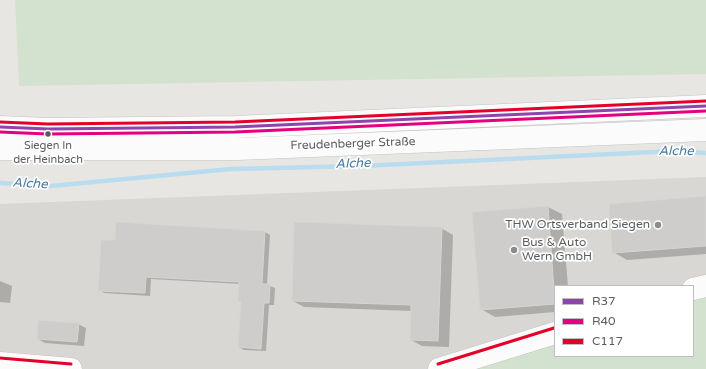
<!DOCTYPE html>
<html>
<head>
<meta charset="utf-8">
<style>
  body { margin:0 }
  #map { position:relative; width:706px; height:369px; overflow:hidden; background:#e8e6e2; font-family:"Varela Round",sans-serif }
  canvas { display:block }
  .legend { position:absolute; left:554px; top:285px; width:140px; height:72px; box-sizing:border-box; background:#fff; border:1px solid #bdbebf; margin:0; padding:5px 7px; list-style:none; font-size:12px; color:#595c5f }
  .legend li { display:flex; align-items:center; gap:8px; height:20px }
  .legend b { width:20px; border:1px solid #bdbebf }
</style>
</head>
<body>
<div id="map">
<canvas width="706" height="369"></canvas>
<ul class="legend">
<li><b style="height:5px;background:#8e44ad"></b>R37</li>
<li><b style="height:5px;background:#e5007d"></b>R40</li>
<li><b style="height:5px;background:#e4002b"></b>C117</li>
</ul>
</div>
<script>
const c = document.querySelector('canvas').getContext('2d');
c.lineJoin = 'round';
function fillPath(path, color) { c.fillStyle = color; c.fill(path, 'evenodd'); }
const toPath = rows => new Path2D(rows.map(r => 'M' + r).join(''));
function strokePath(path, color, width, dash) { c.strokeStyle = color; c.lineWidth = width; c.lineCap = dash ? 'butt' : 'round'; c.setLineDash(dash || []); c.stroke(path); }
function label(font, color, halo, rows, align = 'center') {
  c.font = font + ' "Varela Round",sans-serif'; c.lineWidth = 3.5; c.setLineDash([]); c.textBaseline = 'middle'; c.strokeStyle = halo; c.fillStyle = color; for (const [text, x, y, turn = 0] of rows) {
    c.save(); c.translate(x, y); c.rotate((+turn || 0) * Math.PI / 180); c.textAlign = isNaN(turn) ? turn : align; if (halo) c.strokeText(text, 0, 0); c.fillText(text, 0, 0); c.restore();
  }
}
fillPath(toPath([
  [706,177,706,286,555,286,555,333,439,369,71,369,0,363,0,204]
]), '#d9d7d4');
fillPath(toPath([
  [15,0,706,0,706,74,19,86],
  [706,286,706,369,439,369,555,333,555,356,693,356,693,289]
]), '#d3e2cf');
fillPath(toPath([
  [706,197,706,254,627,260,613,252],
  [548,207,562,214,568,286,555,286,555,312,495,317,481,309,473,213],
  [441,228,453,235,449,347,422,346,411,340,412,311,304,307,293,301],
  [265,232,270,235,267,285,275,288,274,305,269,305,266,351,244,350,239,347,242,302,240,284,151,279,150,296,104,293,99,290],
  [0,281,12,286,10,303,0,302],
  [78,324,86,328,84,346,45,343,38,339]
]), '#0003');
strokePath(toPath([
  [0,183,51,186,231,169,361,166,675,151,706,153]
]), '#badcef', 4.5);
const building = toPath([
  [706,196,706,246,612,253,609,204,706,196],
  [548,206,555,304,480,310,472,212,548,206],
  [116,222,265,231,262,284,270,284,269,303,264,303,261,349,238,347,241,302,238,301,239,282,146,277,145,293,98,291,101,240,115,240,116,222],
  [294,222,442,227,438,341,410,340,411,305,292,301,294,222],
  [38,320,79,323,77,342,37,339,38,320]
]);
fillPath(building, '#cecdcb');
strokePath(building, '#d7d5d2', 1);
const secondary = toPath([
  [0,127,48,129,235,127,706,106],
  [0,149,238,149,706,130],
  [693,289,706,286],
  [0,363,71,369],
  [439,369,555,333]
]);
strokePath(secondary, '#c3c3c3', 23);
strokePath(secondary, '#fcfbfb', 22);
strokePath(toPath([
  [0,127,48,129,235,127,706,106]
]), '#8e44ad', 3);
strokePath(toPath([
  [0,132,48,134,235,132,706,111]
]), '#e5007d', 3);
strokePath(toPath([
  [0,122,48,124,235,122,706,101],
  [0,358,71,364],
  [438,364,554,328]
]), '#e4002b', 3);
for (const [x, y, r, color] of [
  [48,134,3.5,"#595c5f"],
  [658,225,4,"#8b8c8d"],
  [514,250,4,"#8b8c8d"]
]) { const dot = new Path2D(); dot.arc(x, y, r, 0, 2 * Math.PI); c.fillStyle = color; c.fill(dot); strokePath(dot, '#fff', 1.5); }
label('11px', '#595c5f', '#fff', [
  ["Siegen In",48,146],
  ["der Heinbach",48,160]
]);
label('12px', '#595c5f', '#fff', [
  ["Freudenberger Straße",353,144,-2]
]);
label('12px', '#595c5f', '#fff', [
  ["THW Ortsverband Siegen",650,225],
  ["Bus & Auto",522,243,"left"],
  ["Wern GmbH",522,257,"left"]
], 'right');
label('italic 13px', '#4879a3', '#fff', [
  ["Alche",676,152],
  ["Alche",353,164,-2],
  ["Alche",30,184,3]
]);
</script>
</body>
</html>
